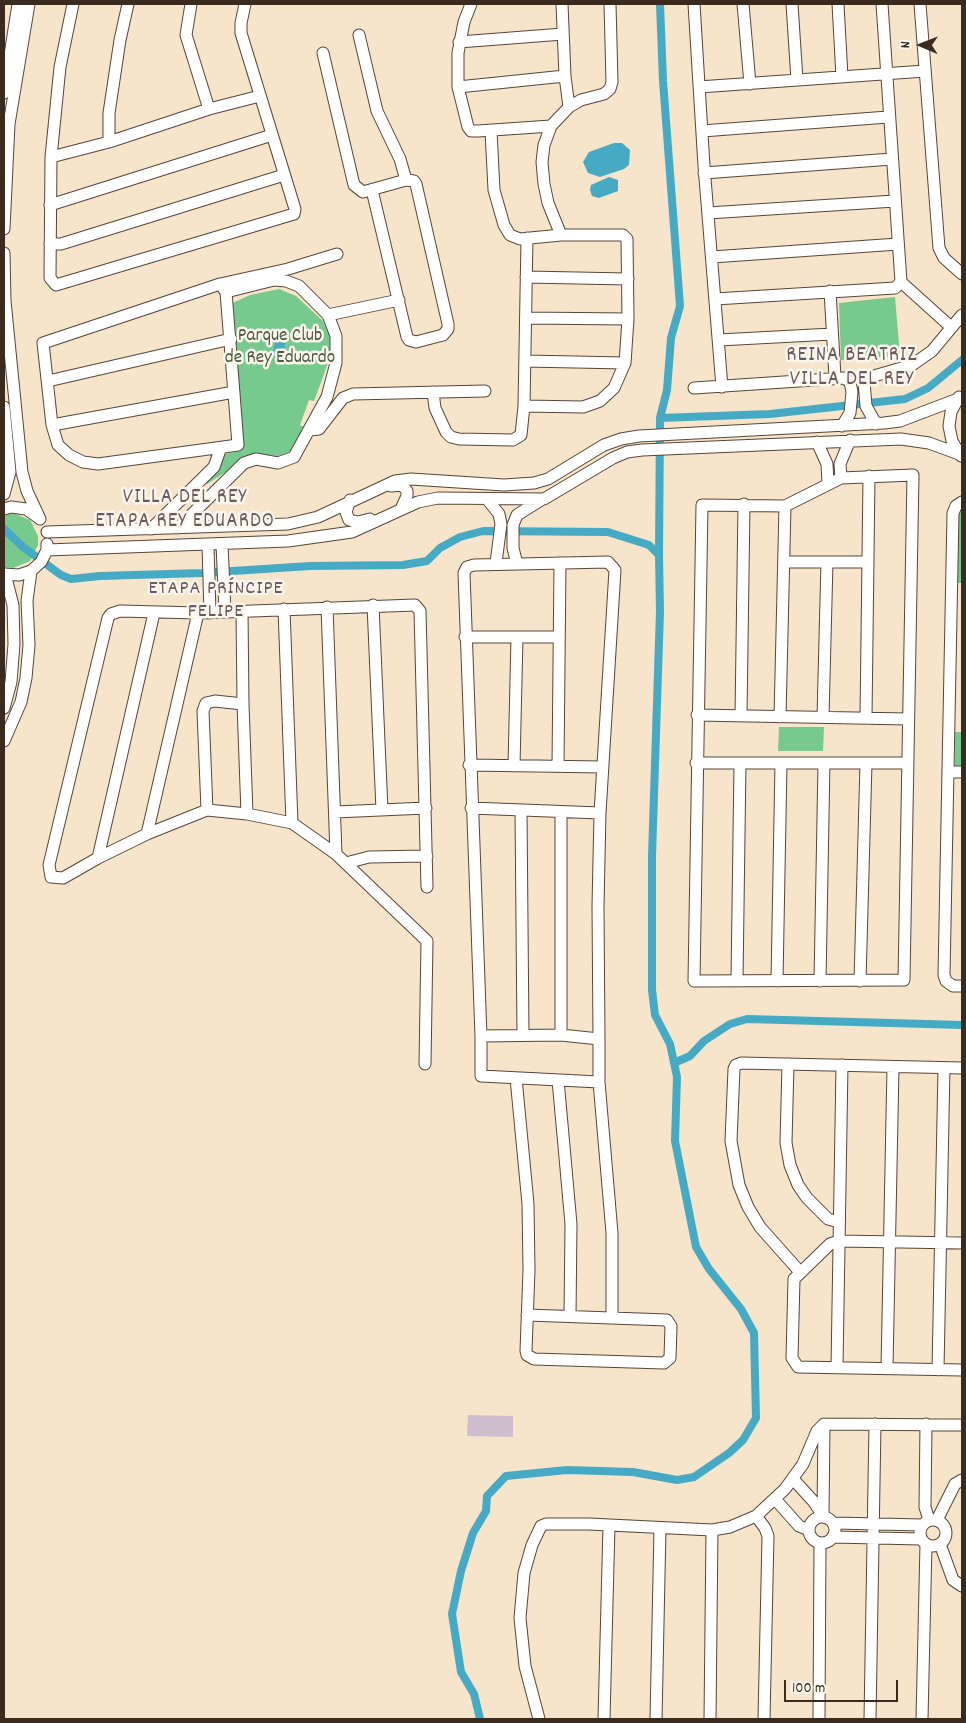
<!DOCTYPE html>
<html>
<head>
<meta charset="utf-8">
<style>
  body { margin:0 }
  #map { position:relative; width:966px; height:1723px; overflow:hidden; background:#f6e4cb; font-family:Dekko,sans-serif }
  canvas { display:block }
  .frame { position:absolute; inset:0; border:5px solid #3b2a1e; pointer-events:none }
  .north { position:absolute; left:896px; top:20px; width:50px; height:50px; -webkit-text-stroke:4px #fbf7ec; paint-order:stroke; rotate:271deg; font-size:14px; font-weight:700; line-height:20px; text-align:center; color:#3b2a1e }
  .north::after { content:''; display:block; margin:auto; width:18px; height:22px; background:#3b2a1e; clip-path:polygon(50% 0,100% 100%,50% 72%,0 100%) }
  .scale { position:absolute; left:784px; top:1680px; width:114px; height:22px; box-sizing:border-box; border:2px solid #3b2a1e; border-top:0; padding-left:6px; font-size:15px; line-height:18px; white-space:nowrap; color:#3b2a1e; -webkit-text-stroke:4px #fbf7ec; paint-order:stroke }
</style>
</head>
<body>
<div id="map">
<canvas width="966" height="1723"></canvas>
<div class="frame"></div>
<div class="north">N</div>
<div class="scale">100 m</div>
</div>
<script>
const c = document.querySelector('canvas').getContext('2d');
c.lineJoin = 'round';
function fillPath(path, color) { c.fillStyle = color; c.fill(path, 'evenodd'); }
const toPath = rows => new Path2D(rows.map(r => 'M' + r).join(''));
function strokePath(path, color, width, dash) { c.strokeStyle = color; c.lineWidth = width; c.lineCap = dash ? 'butt' : 'round'; c.setLineDash(dash || []); c.stroke(path); }
function label(font, color, halo, rows, align = 'center') {
  c.font = font + ' Dekko,sans-serif'; c.lineWidth = 5; c.setLineDash([]); c.textBaseline = 'middle'; c.strokeStyle = halo; c.fillStyle = color; for (const [text, x, y, turn = 0] of rows) {
    c.save(); c.translate(x, y); c.rotate((+turn || 0) * Math.PI / 180); c.textAlign = isNaN(turn) ? turn : align; if (halo) c.strokeText(text, 0, 0); c.fillText(text, 0, 0); c.restore();
  }
}
fillPath(toPath([
  [468,1415,513,1416,513,1437,467,1436]
]), '#cfbdd0');
fillPath(toPath([
  [279,289,296,296,323,321,332,340,331,353,323,377,314,401,309,400,300,425,304,427,298,442,291,451,278,456,255,454,244,456,235,466,207,484,206,483,221,467,221,455,239,451,228,305,250,295],
  [895,297,900,356,841,360,839,303],
  [962,502,962,583,952,583,953,513],
  [13,513,30,520,38,536,38,545,30,561,13,568,4,567,4,515],
  [779,727,824,727,823,751,778,751],
  [955,732,962,732,962,766,955,766]
]), '#77ca8d');
fillPath(toPath([
  [614,143,622,143,630,150,629,165,624,169,600,177,588,173,583,162,589,152],
  [609,177,618,180,618,191,599,198,592,196,590,190,591,185],
  [276,337,286,339,284,351,279,358,272,357]
]), '#46aac5');
strokePath(toPath([
  [660,418,770,414,905,399,928,388,962,360],
  [4,529,23,547,61,575,71,579,100,576,202,573,310,566,403,565,427,561,440,548,460,537,483,531,608,532,649,545,659,555,660,611,652,856,652,990,655,1015,670,1044,677,1077,675,1141,696,1247,709,1269,741,1309,754,1333,756,1418,743,1440,729,1453,694,1477,677,1480,633,1472,567,1470,506,1476,487,1496,486,1511,473,1533,461,1571,452,1614,461,1672,474,1694,480,1719],
  [659,555,660,418,667,390,671,338,680,306,663,81,660,4],
  [674,1063,690,1056,704,1041,730,1024,747,1019,962,1025]
]), '#46aac5', 8);
const minor = toPath([
  [73,4,60,67,51,157,50,278,56,285,294,214,295,209,241,33,241,23,245,4],
  [191,4,186,35,209,109],
  [471,4,464,22,458,53,458,87,468,127,471,131,478,131,551,126],
  [562,4,565,76,569,107],
  [694,4,704,166,722,387],
  [743,4,750,84],
  [792,4,797,80],
  [838,4,842,77],
  [882,4,901,282],
  [920,4,939,248,944,258,962,274],
  [359,35,377,111,400,159,406,180],
  [459,42,563,34],
  [323,53,354,185,363,192,406,180,414,181,416,184,448,324,448,329,443,335,416,342,409,340,407,337,372,190],
  [458,87,565,76],
  [699,87,925,71],
  [4,93,18,4],
  [491,131,494,190,504,225,510,235,520,239,561,235,623,235,627,239,628,319,625,363,614,388,600,401,583,407,524,406],
  [702,131,888,117],
  [109,142,109,113,120,40,128,4],
  [51,157,109,142,209,109,260,96],
  [704,173,892,159],
  [50,205,272,135],
  [708,213,895,201],
  [4,229,9,124,29,4],
  [561,235,548,203,544,184,542,162,544,145,551,126,569,107,581,100,604,94,610,89,612,82,610,4],
  [50,244,61,244,284,175],
  [4,253,5,301,22,472,27,491,40,519],
  [712,257,898,244],
  [526,277,628,279],
  [220,284,226,292,238,445,98,464,83,462,69,455,58,445,52,425,43,343,220,284,288,269,337,254],
  [830,291,835,377],
  [715,299,895,288,901,282,951,327],
  [328,315,399,300],
  [526,318,628,319],
  [719,340,832,334],
  [525,361,625,363],
  [48,381,231,339],
  [694,388,844,378,850,382,852,392,850,413,842,426],
  [433,392,435,408,446,432,451,437,459,439,513,440,521,435,524,406,527,238],
  [959,397,951,412,949,426,952,441,961,456],
  [4,407,10,472,4,494],
  [876,424,866,406,864,381,867,378,912,365,932,351,962,315],
  [52,425,234,392],
  [310,430,319,429,343,398,353,394,485,391],
  [817,442,827,464,828,484],
  [913,475,904,980,694,981,702,505,785,506,841,478,913,475],
  [841,478,840,464,850,440],
  [391,486,402,485,407,491,407,496,401,509],
  [487,499,499,514,501,524,496,563],
  [350,500,346,512,349,520,358,522,370,519],
  [962,502,956,506,953,513,944,975,946,981,953,986,962,986],
  [4,509,11,507,26,509,39,518],
  [178,528,244,463,256,459,278,463,294,457,327,397,336,363,336,336,328,315,299,286,286,281,274,280,226,292],
  [151,529,214,467,220,450],
  [47,532,288,524,318,517,395,481,411,479,504,485,534,483,548,479,604,445,621,439,639,436,884,423,900,421,958,399],
  [222,544,225,612],
  [208,545,210,613],
  [47,550,288,541,352,532,418,502,438,498,544,499,613,458,627,452,642,450,901,439,929,443,959,454],
  [608,562,615,570,600,813,598,906,599,1039,561,1035,481,1036,464,573,467,567,474,565,608,562],
  [784,562,868,562],
  [517,564,513,548,513,525,517,515,541,500],
  [4,574,19,575,31,571,41,562,47,550,47,544],
  [373,605,382,810],
  [327,607,336,854],
  [284,609,292,823],
  [242,611,243,704,247,814],
  [465,637,558,637],
  [4,708,11,682,14,644,13,605,5,574],
  [697,715,908,719],
  [741,716,744,504],
  [780,717,785,506],
  [823,717,827,562],
  [866,718,869,476],
  [4,741,21,702,26,678,29,645,27,601,31,571],
  [696,763,907,763],
  [469,765,602,767],
  [514,766,517,637],
  [558,766,560,563],
  [949,772,962,772],
  [471,808,600,813],
  [207,810,203,711,206,703,215,701,243,704],
  [521,810,523,1035],
  [335,812,426,808],
  [561,812,561,1035],
  [147,834,198,613],
  [98,858,154,613],
  [346,863,369,857,427,856],
  [737,981,740,763],
  [777,981,781,763],
  [820,981,824,763],
  [860,981,866,763],
  [481,1036,481,1076,599,1082,599,1039],
  [425,1064,427,941,336,854,292,823,247,814,207,810,147,834,98,858,63,878,51,877,49,865,108,618,111,614,120,611,198,613,415,605,420,611,427,887],
  [788,1064,786,1143,790,1165,798,1185,807,1198,828,1219,839,1222],
  [516,1078,528,1204,529,1270,526,1351,527,1355,534,1359,664,1363,670,1358,671,1326,667,1320,527,1315],
  [558,1080,571,1224,570,1316],
  [599,1082,612,1233,612,1318],
  [962,1243,839,1241,830,1244,794,1279,792,1358,798,1367,962,1370],
  [800,1272,760,1227,748,1207,739,1185,731,1141,734,1069,736,1065,741,1063,962,1068],
  [837,1367,842,1065],
  [887,1368,893,1067],
  [938,1370,944,1068],
  [926,1424,925,1507,929,1520],
  [793,1479,814,1502,823,1516],
  [775,1499,799,1526,809,1530],
  [756,1516,765,1528,768,1536,764,1719],
  [823,1516,824,1424],
  '809 1530a13 13 0 1 1 26 0a13 13 0 1 1-26 0Z',
  '920 1533a13 13 0 1 1 26 0a13 13 0 1 1-26 0Z',
  [937,1520,955,1484,962,1480],
  [834,1523,922,1525],
  [833,1537,921,1539],
  [940,1544,953,1580,962,1586],
  [539,1719,525,1666,520,1618,524,1573,532,1545,541,1526,546,1524,589,1524,712,1530,730,1527,756,1516,785,1489,803,1464,817,1431,824,1424,962,1425],
  [604,1719,609,1525],
  [656,1719,660,1528],
  [710,1719,712,1530],
  [819,1719,820,1543],
  [870,1719,875,1424],
  [922,1719,926,1544]
]);
strokePath(minor, '#574638', 13);
strokePath(minor, '#fff', 11);
label('19px', '#4d5a3f', '#fbf7ec', [
  ["Parque Club",280,337],
  ["de Rey Eduardo",280,359]
]);
c.letterSpacing = '1px';
label('20px', '#6c585f', '#fbf7ec', [
  ["ETAPA PRÍNCIPE",216,590],
  ["FELIPE",216,613]
]);
c.letterSpacing = '0px';
c.letterSpacing = '1px';
label('21px', '#6c585f', '#fbf7ec', [
  ["REINA BEATRIZ",852,357],
  ["VILLA DEL REY",852,381],
  ["VILLA DEL REY",185,499],
  ["ETAPA REY EDUARDO",185,523]
]);
c.letterSpacing = '0px';
</script>
</body>
</html>
